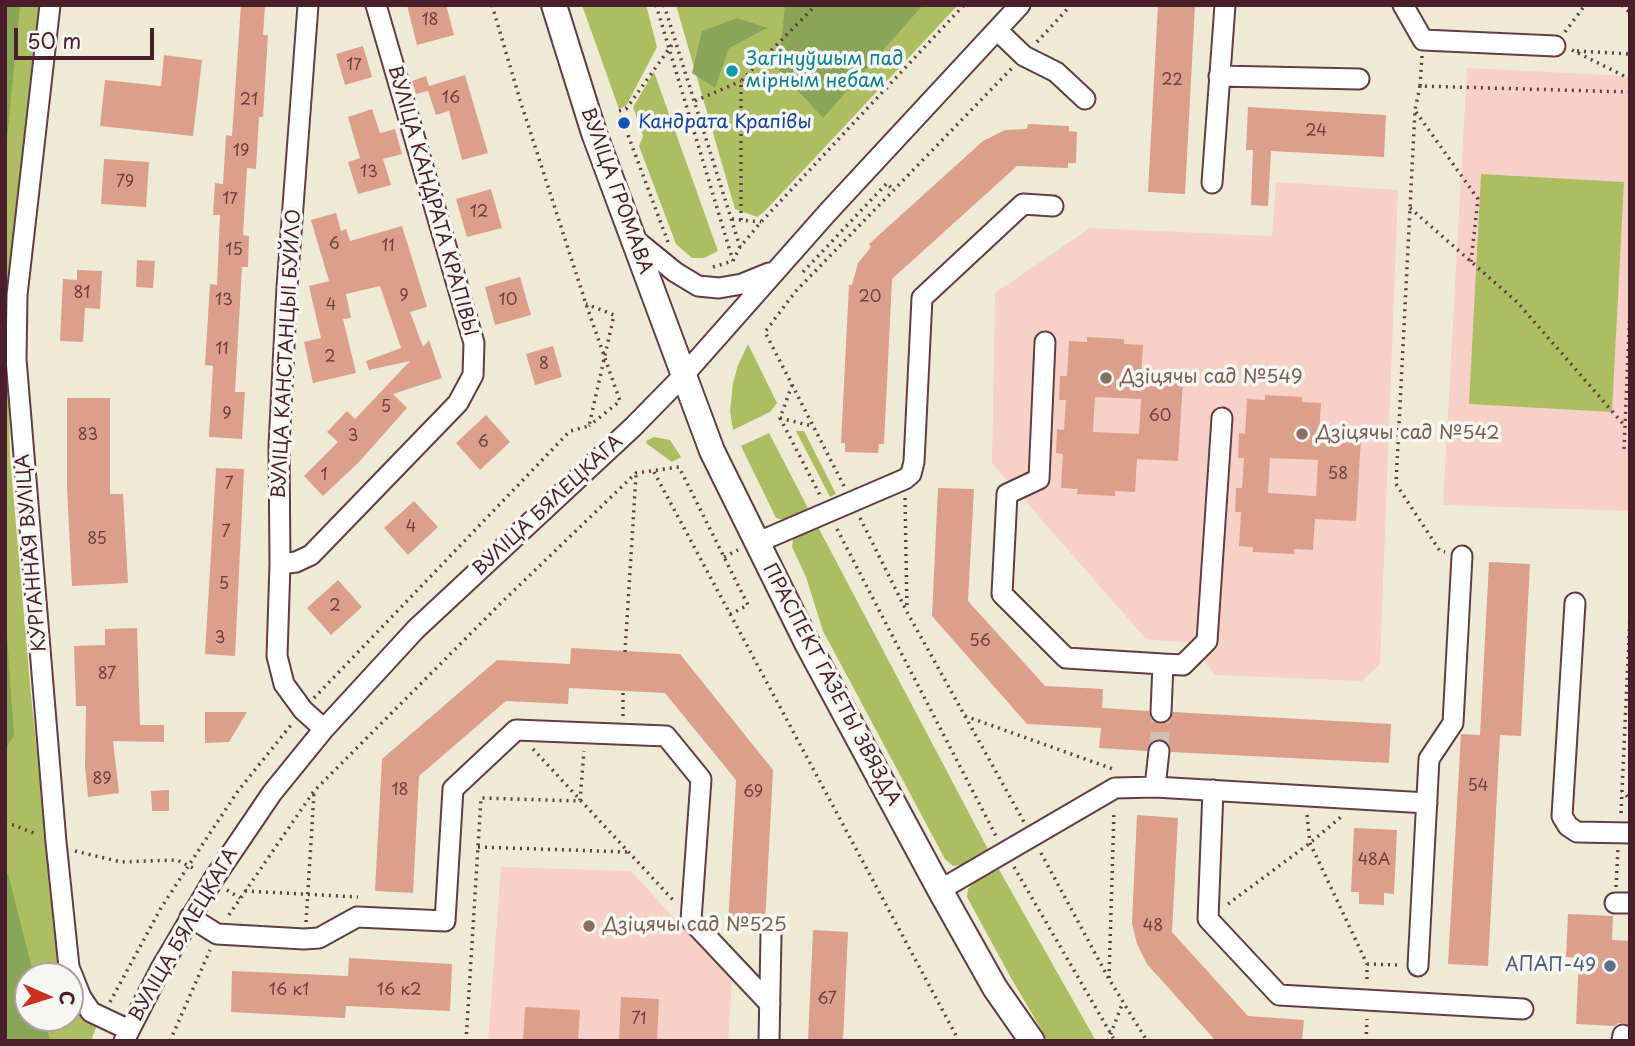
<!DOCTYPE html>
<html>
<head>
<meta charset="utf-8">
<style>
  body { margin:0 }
  #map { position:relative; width:1635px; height:1046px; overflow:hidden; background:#efead5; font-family:"Playpen Sans",sans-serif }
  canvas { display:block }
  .frame { position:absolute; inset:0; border:7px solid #4a1f2b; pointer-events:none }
  .north { position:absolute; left:14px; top:962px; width:70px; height:70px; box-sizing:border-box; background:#f6f6f2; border:2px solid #b1a0a2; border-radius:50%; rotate:93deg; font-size:19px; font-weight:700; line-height:28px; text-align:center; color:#4a1f2b }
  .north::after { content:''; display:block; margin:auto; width:24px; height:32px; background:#c8321e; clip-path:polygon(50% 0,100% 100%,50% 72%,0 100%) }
  .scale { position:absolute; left:14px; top:28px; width:140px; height:32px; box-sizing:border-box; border:4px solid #4a1f2b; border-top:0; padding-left:9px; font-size:21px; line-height:24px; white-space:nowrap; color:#4a1f2b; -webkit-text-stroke:5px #f6f6f2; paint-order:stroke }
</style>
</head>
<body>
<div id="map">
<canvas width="1635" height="1046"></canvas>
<div class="frame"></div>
<div class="north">С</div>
<div class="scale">50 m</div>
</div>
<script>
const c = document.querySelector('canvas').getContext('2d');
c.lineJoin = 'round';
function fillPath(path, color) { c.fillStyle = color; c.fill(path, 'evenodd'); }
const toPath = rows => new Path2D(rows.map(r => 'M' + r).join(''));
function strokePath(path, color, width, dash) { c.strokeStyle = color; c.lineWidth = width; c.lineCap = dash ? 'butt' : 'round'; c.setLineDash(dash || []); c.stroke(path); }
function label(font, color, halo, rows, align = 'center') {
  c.font = font + ' "Playpen Sans",sans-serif'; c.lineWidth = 7; c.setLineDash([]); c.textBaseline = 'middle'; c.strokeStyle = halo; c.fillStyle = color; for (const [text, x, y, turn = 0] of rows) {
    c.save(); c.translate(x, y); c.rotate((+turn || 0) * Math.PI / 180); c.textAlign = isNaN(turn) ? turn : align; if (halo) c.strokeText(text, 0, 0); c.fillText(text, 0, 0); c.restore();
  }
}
fillPath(toPath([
  [1467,68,1630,76,1630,511,1443,505],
  [1276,182,1398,190,1380,664,1362,681,1215,675,1190,643,1146,639,992,463,995,293,1090,228,1272,236],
  [501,867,631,871,732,981,728,1041,488,1041]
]), '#f7d1c8');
fillPath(toPath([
  [5,5,40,5,8,285,8,363,10,457,31,695,54,915,64,976,28,976,28,1018,70,1018,70,992,97,1025,91,1041,5,1041],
  [582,5,646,5,657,47,626,106,619,109],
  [676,5,958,5,764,212,757,217,735,209],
  [654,72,718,251,704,258,692,258,676,244,639,146,643,136,633,107],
  [1481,174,1624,182,1612,412,1469,404],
  [748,344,777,403,770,412,733,430,730,411,733,383,738,365],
  [796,431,804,431,836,494,830,497],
  [769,433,810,512,784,520,776,518,741,446],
  [654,437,670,440,681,457,672,462,647,444,646,441],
  [817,525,990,853,966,865,953,866,945,859,823,631,806,577,792,547,793,540,796,536],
  [997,866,1096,1041,1048,1041,1011,978,967,897,968,889,976,879]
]), '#acbe61');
fillPath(toPath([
  [5,5,20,5,5,160],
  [785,5,923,5,823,118,779,70],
  [737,18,767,28,729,48,715,88,692,73,702,31],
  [5,607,14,736,5,749],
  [5,872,8,874,34,976,28,976,28,1018,44,1018,50,1041,5,1041]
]), '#89a557');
fillPath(toPath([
  [241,5,265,5,263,35,268,35,263,117,259,117,256,169,247,168,243,235,249,236,248,267,242,267,235,392,245,392,242,439,209,437,213,366,205,365,210,284,217,285,220,215,213,215,215,183,223,184,226,135,232,136],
  [407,5,446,5,454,35,417,45],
  [1158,5,1195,5,1185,194,1148,192],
  [363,46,372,77,345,85,336,54],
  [164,55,202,60,193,136,100,126,105,80,161,86],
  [465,75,488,153,462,160,449,111,436,115,428,91,416,94,412,81,426,76,429,86],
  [1248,107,1386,115,1384,157,1271,151,1268,206,1251,205,1253,150,1246,150],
  [372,109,380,133,395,129,402,154,383,159,391,185,358,194,348,162,360,158,348,117],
  [1028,124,1069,126,1069,131,1077,132,1076,163,1068,163,1068,168,1017,166,892,279,884,444,879,444,878,453,845,452,845,443,841,443,849,285,852,285,858,263,871,247,869,244,983,141,1005,130,1027,129],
  [104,159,149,162,146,207,101,204],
  [491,189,502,228,467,237,456,199],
  [336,213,341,231,346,229,350,241,402,226,427,307,410,312,423,347,429,340,442,378,393,394,407,408,359,462,323,496,304,476,338,442,327,432,347,411,355,419,410,361,369,370,366,361,401,348,380,286,346,294,351,318,343,319,356,373,313,383,304,342,321,338,309,286,329,281,311,220],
  [137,260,155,261,153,288,136,287],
  [77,270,102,271,100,309,85,308,83,342,60,341,63,279,77,280],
  [520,277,531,315,495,325,485,287],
  [1087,337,1124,339,1124,344,1143,345,1141,378,1183,381,1178,461,1137,459,1135,492,1115,491,1115,496,1077,494,1078,489,1061,488,1063,454,1056,453,1057,429,1064,430,1066,400,1059,400,1060,376,1067,376,1069,341,1087,342],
  [1095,397,1141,399,1139,434,1093,432],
  [553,346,562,377,535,385,526,354],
  [1265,395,1302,397,1302,402,1321,403,1319,437,1361,439,1356,521,1315,519,1313,550,1294,549,1294,554,1253,552,1253,547,1239,546,1241,512,1235,512,1236,488,1242,488,1244,458,1238,458,1239,433,1245,434,1247,399,1265,400],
  [1270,458,1318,460,1316,496,1268,493],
  [67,398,110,398,110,494,123,494,128,583,72,586,67,488],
  [486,415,510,442,480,470,456,443],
  [216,468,244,469,235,656,205,654],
  [938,488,974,489,968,601,1045,686,1103,689,1102,708,1149,711,1151,718,1160,724,1167,722,1173,712,1391,724,1389,763,1171,752,1167,742,1160,739,1150,743,1147,751,1099,748,1101,728,1027,724,932,616],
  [414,501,438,527,408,555,384,528],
  [1489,562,1530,564,1521,736,1500,735,1488,966,1448,964,1461,734,1480,735],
  [338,580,362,607,331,635,307,608],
  [137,628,140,725,164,725,164,742,113,741,119,793,88,797,85,766,86,706,76,706,74,646,105,645,105,629],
  [571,648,680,654,773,770,765,925,762,927,728,925,736,780,665,693,569,688,568,704,506,701,419,776,413,893,375,891,382,759,497,660,570,664],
  [205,712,247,712,229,742,205,743],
  [169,790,169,811,152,811,151,791],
  [1137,815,1178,818,1172,932,1248,1016,1304,1020,1302,1041,1216,1041,1147,964,1137,944,1132,923],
  [1354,828,1397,830,1394,894,1384,893,1384,905,1359,904,1359,892,1351,892],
  [1568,914,1613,916,1612,940,1630,941,1628,1024,1619,1023,1614,1026,1576,1024,1579,958,1566,957],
  [813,930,848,932,843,1041,808,1041],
  [349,958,452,964,450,1011,346,1006,345,1018,231,1012,232,971,348,976],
  [621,997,659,999,657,1041,619,1041],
  [525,1007,580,1010,578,1041,523,1041]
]), '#dc9f8c');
strokePath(toPath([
  [1159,751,1161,712]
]), '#cec1b3', 19, [19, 10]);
const minor = toPath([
  [50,5,17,295,16,359,56,842,69,967,81,997,91,1012,129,1030],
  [308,5,287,287,279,446,280,564,277,656,284,684,303,710,324,729],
  [1403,5,1423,40,1555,46],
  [997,30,1024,56,1056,72,1085,99],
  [1219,76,1359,79],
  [1212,183,1225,5],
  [632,237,675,272,698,286,719,288,742,284,769,273],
  [1045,342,1039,479,1007,494,1002,594,1066,658,1163,664],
  [756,543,905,479,911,474,914,462,922,298,1023,204,1053,206],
  [280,564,296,562,311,555,458,403,473,375,474,343,376,5],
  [1575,603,1562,816,1568,826,1577,832,1630,833],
  [1161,712,1163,664,1183,665,1207,641,1222,418],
  [1155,787,1159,751],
  [1213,790,1208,919,1279,995,1523,1009],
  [940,890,1115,788,1155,787,1427,803],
  [1615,903,1630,903],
  [190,917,217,934,304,939,319,938,357,917,445,921,453,789,516,730,666,736,701,779,691,920,770,1004],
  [1418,966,1429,759,1453,723,1462,556],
  [124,1041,161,968,213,880,272,793,324,729,416,629,633,427,683,376,828,212,1020,5],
  [769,1041,771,935],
  [1622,1041,1623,1035]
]);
const major = toPath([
  [554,5,594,133,712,451,807,643,940,890,995,988,1032,1041]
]);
strokePath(minor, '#633d44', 23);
strokePath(major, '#633d44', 28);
strokePath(toPath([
  [492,5,520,100,586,304,620,401,589,426],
  [656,5,733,261],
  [664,5,740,247],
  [1622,5,1630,13],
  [1565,32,1585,5],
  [1037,42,1071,5],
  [1572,50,1630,79],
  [1577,51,1630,54],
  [1422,56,1420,86,1630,92],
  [1420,86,1415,110,1396,484,1440,551,1445,552],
  [695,101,741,81],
  [1416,112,1478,199,1471,262],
  [1410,208,1517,302,1625,426],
  [732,219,761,222],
  [741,220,741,81,816,5],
  [668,242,619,111,626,109,674,42],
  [713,267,733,261,740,247,761,222,964,5],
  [803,272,887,183,893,190],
  [1630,307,1624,450,1630,450],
  [792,385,780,418,821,497],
  [780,418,812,426],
  [654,472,959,1041],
  [844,486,765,332,795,292,1012,68],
  [905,498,907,610],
  [860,518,907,612,1024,822],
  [837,529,996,836],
  [724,557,738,550],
  [1630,615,1622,791,1630,799],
  [625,652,636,475],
  [314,698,570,431,589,426,614,315,586,304],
  [623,716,623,690],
  [965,716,1113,769],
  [533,749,673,900],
  [1621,813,1622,791],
  [1307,815,1310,843,1367,964,1367,984],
  [5,824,14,825,36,834],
  [478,847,629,852],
  [75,851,121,862,177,860,197,870],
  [1041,853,1109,979,1147,1041],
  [1014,867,1115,1041],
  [1616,887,1618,849],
  [227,890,240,898],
  [245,891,358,897],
  [1228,904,1310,843,1341,817],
  [229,915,314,791,502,602,636,473,679,467,748,605,729,615],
  [306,922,314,794],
  [1367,964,1399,965],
  [1109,978,1114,811],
  [110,1002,161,908,204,842,238,791,291,725],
  [170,1041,210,950],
  [466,1041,481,798,580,801,584,751],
  [1108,1041,1123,1002],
  [1366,1041,1367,1019]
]), '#633d44', 3.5, [2, 5]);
strokePath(minor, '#fff', 19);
strokePath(major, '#fff', 24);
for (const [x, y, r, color] of [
  [732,71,7,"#0f9aa8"],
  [624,123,7,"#1a4fb4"],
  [1106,378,7,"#8d6e63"],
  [1302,434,7,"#8d6e63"],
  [589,926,7,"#8d6e63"],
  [1610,966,7,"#5c6f8a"]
]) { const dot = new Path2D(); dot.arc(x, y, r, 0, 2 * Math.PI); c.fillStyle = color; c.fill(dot); strokePath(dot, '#f6f6f2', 2.5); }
label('16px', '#6e3f43', null, [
  ["18",430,21],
  ["17",354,66],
  ["22",1172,81],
  ["16",451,99],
  ["21",249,101],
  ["24",1316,132],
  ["19",241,152],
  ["13",369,173],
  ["79",125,183],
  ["17",230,200],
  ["12",479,213],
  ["6",334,245],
  ["11",388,247],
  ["15",234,251],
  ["81",82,294],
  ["9",404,297],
  ["20",870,298],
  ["13",224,301],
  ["10",508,301],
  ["4",331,306],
  ["11",222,350],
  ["2",330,358],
  ["8",544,365],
  ["5",386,408],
  ["9",227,415],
  ["60",1160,417],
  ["83",88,436],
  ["3",353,437],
  ["6",483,443],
  ["58",1338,475],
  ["1",324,476],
  ["7",229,485],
  ["4",411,528],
  ["7",226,533],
  ["85",97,540],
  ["5",224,585],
  ["2",335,607],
  ["3",220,639],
  ["56",980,642],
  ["87",107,675],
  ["89",102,780],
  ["54",1478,787],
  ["18",400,791],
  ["69",753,793],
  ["48А",1374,861],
  ["48",1153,927],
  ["16 к1",289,991],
  ["16 к2",399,991],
  ["67",827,1000],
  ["71",639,1020]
]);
label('19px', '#0d838f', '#f6f6f2', [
  ["Загінуўшым пад",746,60],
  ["мірным небам",746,82]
], 'left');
label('19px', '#164399', '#f6f6f2', [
  ["Кандрата Крапівы",638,123]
], 'left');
label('19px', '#4a1f2b', '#f6f6f2', [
  ["ВУЛІЦА ГРОМАВА",616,191,70],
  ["ВУЛІЦА КАНДРАТА КРАПІВЫ",432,201,74],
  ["ВУЛІЦА КАНСТАНЦЫІ БУЙЛО",287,354,-87],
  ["ВУЛІЦА БЯЛЕЦКАГА",548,506,-43],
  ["КУРГАННАЯ ВУЛІЦА",32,553,-95],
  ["ПРАСПЕКТ ГАЗЕТЫ ЗВЯЗДА",831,685,62],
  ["ВУЛІЦА БЯЛЕЦКАГА",184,935,-60]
]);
label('19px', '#785e54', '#f6f6f2', [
  ["Дзіцячы сад №549",1120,378],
  ["Дзіцячы сад №542",1316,434],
  ["Дзіцячы сад №525",603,926]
], 'left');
label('19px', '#4e5e75', '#f6f6f2', [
  ["АПАП-49",1596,966]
], 'right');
</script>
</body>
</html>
